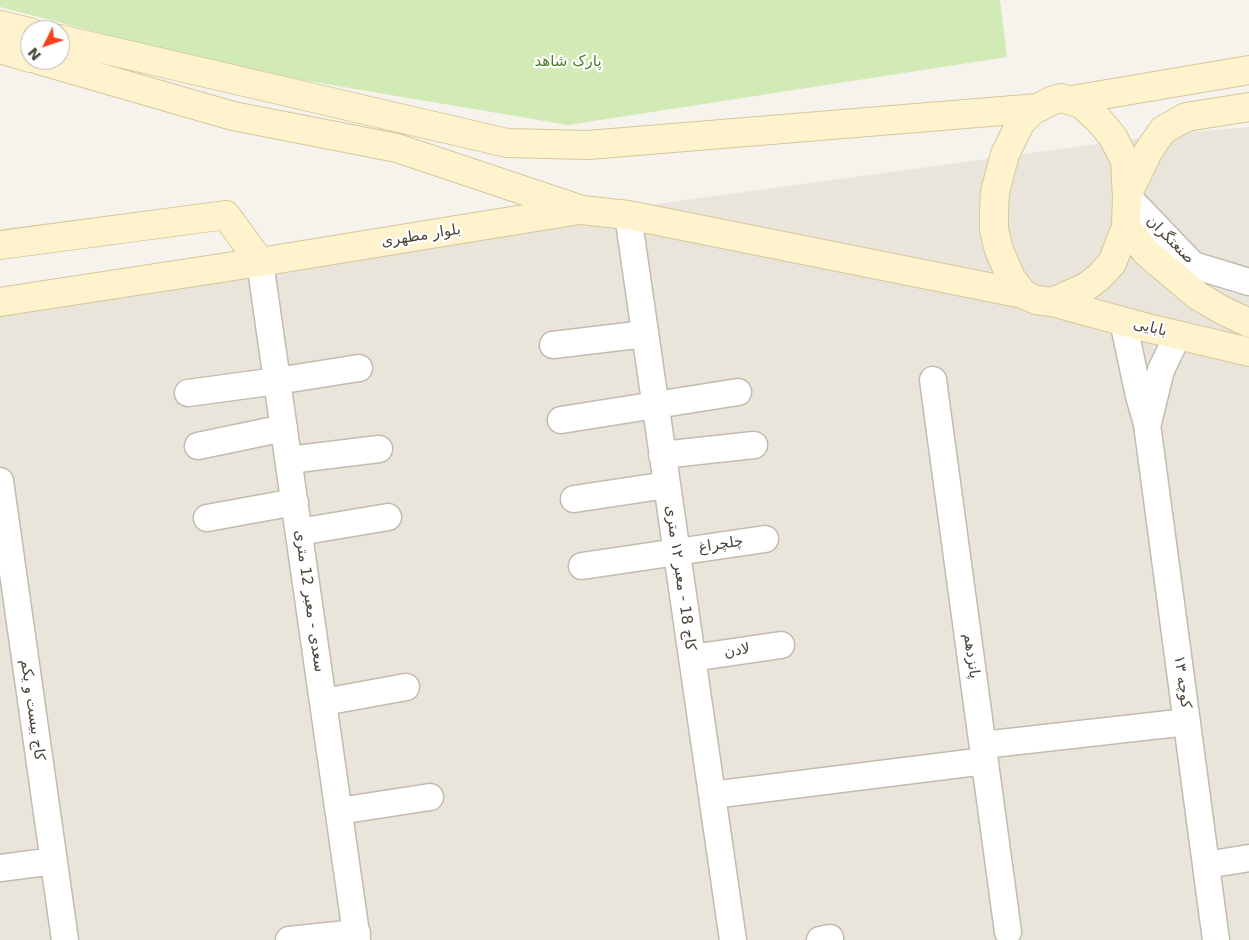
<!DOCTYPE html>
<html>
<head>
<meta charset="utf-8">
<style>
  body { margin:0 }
  #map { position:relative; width:1249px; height:940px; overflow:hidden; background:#f6f3ec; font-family:"DejaVu Sans",sans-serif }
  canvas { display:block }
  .north { position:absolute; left:20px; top:20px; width:50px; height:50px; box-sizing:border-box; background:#fff; border:1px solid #b7b4b0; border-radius:50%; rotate:229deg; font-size:14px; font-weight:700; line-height:20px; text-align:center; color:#4b4439 }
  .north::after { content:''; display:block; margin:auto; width:18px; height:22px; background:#fc3f1d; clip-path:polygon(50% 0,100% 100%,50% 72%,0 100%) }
</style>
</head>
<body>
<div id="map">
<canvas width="1249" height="940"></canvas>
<div class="north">N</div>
</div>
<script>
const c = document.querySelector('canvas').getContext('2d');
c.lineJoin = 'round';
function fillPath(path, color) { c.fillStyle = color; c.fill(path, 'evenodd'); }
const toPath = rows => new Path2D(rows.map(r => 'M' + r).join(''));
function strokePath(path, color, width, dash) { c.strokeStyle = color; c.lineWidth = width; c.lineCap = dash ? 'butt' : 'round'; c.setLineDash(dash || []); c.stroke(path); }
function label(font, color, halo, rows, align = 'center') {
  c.font = font + ' "DejaVu Sans","Noto Sans Arabic",sans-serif'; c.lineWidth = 4.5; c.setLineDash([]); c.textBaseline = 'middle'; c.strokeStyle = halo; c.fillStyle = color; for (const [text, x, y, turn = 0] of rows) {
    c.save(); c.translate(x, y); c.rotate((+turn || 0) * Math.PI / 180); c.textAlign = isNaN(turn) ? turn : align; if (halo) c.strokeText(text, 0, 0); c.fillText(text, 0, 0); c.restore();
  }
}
fillPath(toPath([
  [1249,127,1249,940,0,940,0,299,575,215,1178,133]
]), '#eae5da');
fillPath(toPath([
  [0,0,1000,0,1007,57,568,125,243,70,0,7]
]), '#d2eab5');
const street = toPath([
  [1127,196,1193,265,1249,282],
  [628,215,733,940],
  [260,262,357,940],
  [1123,321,1139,396,1147,424,1216,940],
  [553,345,645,334],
  [933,380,1008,932],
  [188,393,277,381,359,368],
  [561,420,738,392],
  [1148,423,1161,370,1178,335],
  [198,446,284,428],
  [662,455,754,445],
  [289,460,379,449],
  [0,481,65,940],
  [574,499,667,485],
  [207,518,295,502],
  [299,532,388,517],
  [582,566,765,539],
  [692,658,781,645],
  [324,702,406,687],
  [983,745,1187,722],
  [712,795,985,761],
  [339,811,430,797],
  [1206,865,1249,858],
  [0,868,54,861],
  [289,940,357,933],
  [820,940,830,938]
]);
const secondary = toPath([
  [0,25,30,32],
  [60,39,507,143,588,145,1038,108],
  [0,49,30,58],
  [39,60,233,116,397,148,582,210,628,215,1023,294],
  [1061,98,1081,104,1098,119,1113,137,1125,161,1127,196,1126,227,1112,263,1099,277,1086,287,1052,302,1036,300,1023,294,1011,278,999,250,994,230,994,210,995,192,1005,154,1021,122,1032,111,1051,101,1061,98],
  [1072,100,1249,70],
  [1128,193,1149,150,1163,130,1186,117,1249,107],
  [1126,227,1147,253,1198,296,1222,310,1249,323],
  [0,245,226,215,260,262],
  [0,302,260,262,579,210],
  [1052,302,1144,327,1249,352]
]);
strokePath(street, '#c2bbae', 29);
strokePath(secondary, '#d6c79b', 30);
strokePath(street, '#fff', 26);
strokePath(secondary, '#fff3cd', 28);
label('15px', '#4a7f2a', '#fff', [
  ["پارک شاهد",568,62]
]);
label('15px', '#4b4439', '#fff', [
  ["بلوار مطهری",421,236,-9],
  ["صنعتگران",1170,240,45],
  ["بابایی",1150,328,14],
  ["چلچراغ",721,545,-9],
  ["کاج 18 - معبر ۱۲ متری",680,578,82],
  ["سعدی - معبر 12 متری",309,601,82],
  ["لادن",737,651,-9],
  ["پانزدهم",971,656,82],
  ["کوچه ۱۳",1182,682,82],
  ["کاج بیست و یکم",32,710,82]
]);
</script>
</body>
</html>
